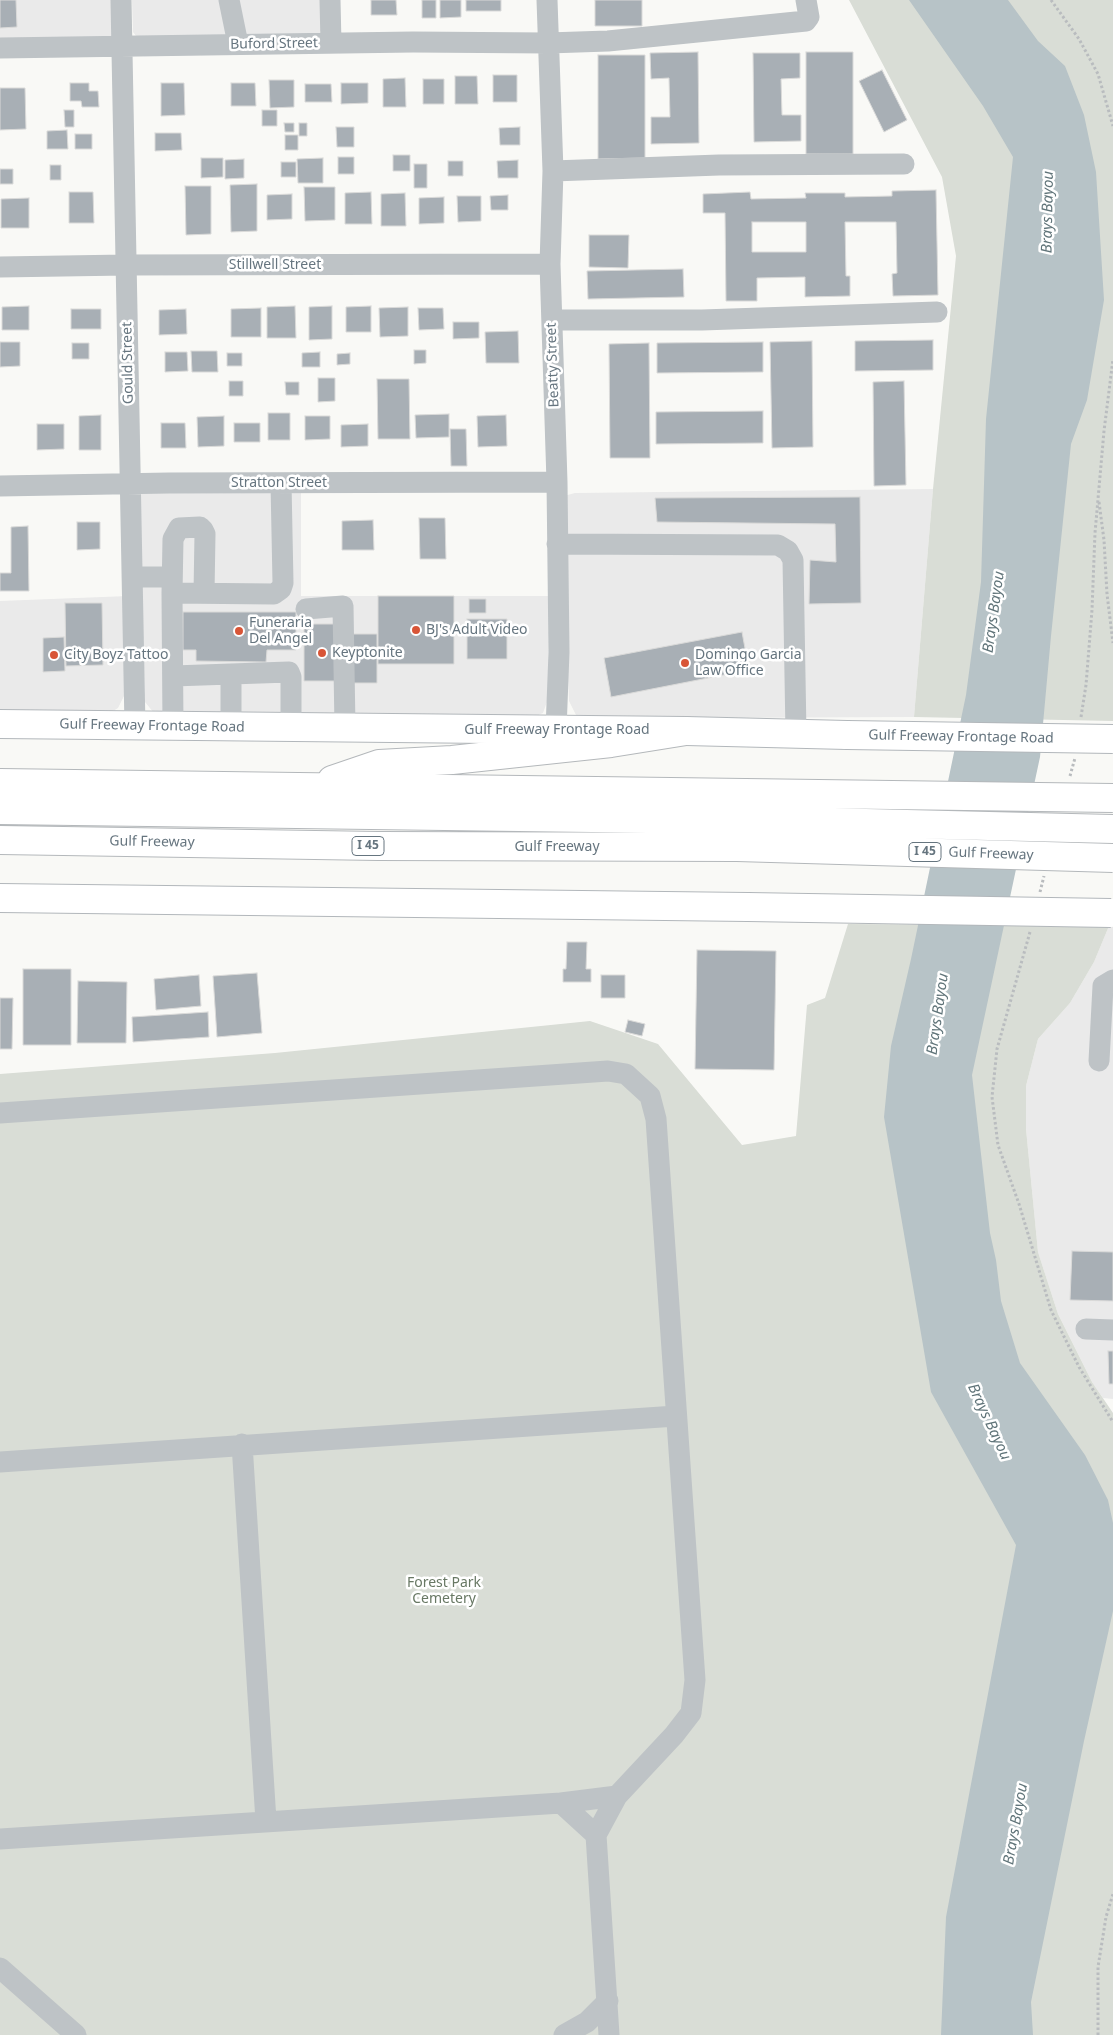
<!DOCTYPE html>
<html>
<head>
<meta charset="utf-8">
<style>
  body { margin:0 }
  canvas { display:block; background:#f9f9f6 }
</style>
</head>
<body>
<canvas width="1113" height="2035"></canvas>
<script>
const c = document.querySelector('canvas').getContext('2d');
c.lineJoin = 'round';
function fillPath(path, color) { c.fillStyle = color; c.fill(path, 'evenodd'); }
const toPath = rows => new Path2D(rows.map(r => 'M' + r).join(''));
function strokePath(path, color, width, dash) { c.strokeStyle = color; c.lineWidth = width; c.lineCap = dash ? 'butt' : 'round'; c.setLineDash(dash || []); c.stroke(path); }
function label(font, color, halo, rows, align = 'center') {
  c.font = font + ' "Noto Sans",sans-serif'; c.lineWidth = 5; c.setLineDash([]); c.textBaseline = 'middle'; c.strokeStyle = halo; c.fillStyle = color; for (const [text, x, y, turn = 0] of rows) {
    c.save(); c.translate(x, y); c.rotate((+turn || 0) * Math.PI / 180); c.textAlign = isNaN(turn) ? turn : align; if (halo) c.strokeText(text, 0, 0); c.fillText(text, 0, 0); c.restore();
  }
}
fillPath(toPath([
  [0,0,117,0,118,30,110,39,0,41],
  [132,0,327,0,320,35,137,37,133,32],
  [933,489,914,717,672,718,586,717,576,715,569,701,566,630,564,496,575,493],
  [301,491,301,596,549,596,548,699,543,713,533,717,154,713,145,702,139,495,143,492],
  [128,596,124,696,118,708,113,711,0,710,0,601],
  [1109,926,1113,926,1113,1399,1103,1398,1092,1382,1058,1314,1038,1252,1026,1129,1026,1086,1038,1039,1070,1003,1094,962]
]), '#eaeaea');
fillPath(toPath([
  [849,0,1113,0,1113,721,914,717,933,489,956,256,942,177],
  [848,924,1109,926,1094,962,1070,1003,1038,1039,1026,1086,1026,1129,1038,1252,1058,1314,1092,1382,1113,1413,1113,2035,0,2035,0,1074,275,1053,590,1021,658,1044,742,1145,796,1136,807,1005,825,998]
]), '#d9ddd6');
fillPath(toPath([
  [909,0,1008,0,1038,41,1065,66,1084,115,1096,172,1104,300,1087,400,1071,444,1051,636,1040,757,972,1075,990,1233,996,1260,1001,1301,1020,1363,1085,1455,1108,1500,1113,1523,1113,1611,1084,1741,1031,2002,1033,2035,941,2035,946,1917,1016,1545,931,1392,884,1117,891,1046,911,959,966,695,981,582,986,419,1013,157,983,106]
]), '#b7c3c7');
const building = toPath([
  [0,0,16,0,17,27,0,28,0,0],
  [371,0,396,0,397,15,371,15,371,0],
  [422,0,436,0,436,18,422,18,422,0],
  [440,0,461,0,461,17,440,18,440,0],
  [466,0,501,0,501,11,466,11,466,0],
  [595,0,642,0,642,26,595,26,595,0],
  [698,52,699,143,651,144,651,117,670,117,669,78,651,79,650,53,698,52],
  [806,52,853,52,853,154,806,154,806,52],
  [753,53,800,53,800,78,781,79,782,115,801,115,801,141,754,142,753,53],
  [598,55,645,55,645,158,598,159,598,55],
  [882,70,907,120,884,132,859,81,882,70],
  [493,75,517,75,517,102,493,102,493,75],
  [455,76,477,76,478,104,455,104,455,76],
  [405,78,406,107,383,107,383,79,405,78],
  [423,79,444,79,444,104,423,104,423,79],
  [269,80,294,80,294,107,270,108,269,80],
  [70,83,89,83,89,91,98,91,99,107,82,107,81,101,70,101,70,83],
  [161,83,184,83,185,115,161,116,161,83],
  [231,83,255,83,256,106,231,106,231,83],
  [341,83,368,83,368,103,341,104,341,83],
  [305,84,331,84,332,102,305,102,305,84],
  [0,88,25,88,26,129,0,130,0,88],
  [64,110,74,110,74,127,65,127,64,110],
  [262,110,277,110,277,126,262,126,262,110],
  [284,123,294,123,294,132,285,132,284,123],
  [299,123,307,123,307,136,299,136,299,123],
  [336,127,354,127,354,147,337,147,336,127],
  [520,127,520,145,500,145,499,128,520,127],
  [67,130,68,149,47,149,47,131,67,130],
  [155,133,181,133,182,150,155,151,155,133],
  [75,134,92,134,92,149,75,149,75,134],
  [285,135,298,135,298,150,285,150,285,135],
  [393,155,410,155,410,171,393,171,393,155],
  [338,157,354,157,354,174,338,174,338,157],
  [201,158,223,158,223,177,201,178,201,158],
  [323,158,323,183,298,183,297,159,323,158],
  [244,159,244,178,225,179,225,160,244,159],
  [518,160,518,178,498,178,497,161,518,160],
  [448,161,463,161,463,176,448,176,448,161],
  [281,162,296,162,296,177,281,177,281,162],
  [414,164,427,164,427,188,414,188,414,164],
  [50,165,61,165,61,180,50,180,50,165],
  [0,169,13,169,13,184,0,184,0,169],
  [257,184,257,231,231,232,230,185,257,184],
  [185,186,211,186,211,234,186,235,185,186],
  [304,187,335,187,335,220,305,221,304,187],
  [936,190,938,295,893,296,892,274,897,273,896,222,845,222,846,276,850,276,850,296,805,297,805,277,757,278,757,301,726,301,725,213,703,213,703,194,750,192,751,199,806,198,805,193,845,193,845,197,892,196,892,191,936,190],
  [752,222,806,222,806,252,752,252,752,222],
  [69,192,93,192,94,223,69,223,69,192],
  [371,192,372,224,345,224,345,193,371,192],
  [405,193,406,226,381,226,381,194,405,193],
  [292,194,292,219,267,220,267,195,292,194],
  [508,195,508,210,491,210,490,196,508,195],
  [457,196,481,196,481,221,458,222,457,196],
  [444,197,444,223,419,224,419,198,444,197],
  [29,198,29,228,1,228,1,199,29,198],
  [589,235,629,235,628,268,589,267,589,235],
  [683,269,684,297,588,299,587,271,683,269],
  [29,306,29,330,2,330,2,307,29,306],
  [295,306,296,338,267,338,267,307,295,306],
  [332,306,332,339,309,340,309,307,332,306],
  [371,306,371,332,346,332,346,307,371,306],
  [408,307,408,336,380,337,379,308,408,307],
  [261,308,261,337,231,337,231,309,261,308],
  [418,308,443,308,444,329,419,330,418,308],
  [71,309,101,309,101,329,71,329,71,309],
  [186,309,187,334,159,335,159,310,186,309],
  [453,322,479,322,479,338,453,339,453,322],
  [518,331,519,363,486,363,485,332,518,331],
  [933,340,933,370,855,371,855,341,933,340],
  [812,341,813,447,772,448,770,342,812,341],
  [0,342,20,342,20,366,0,367,0,342],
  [763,342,763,372,657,373,657,343,763,342],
  [72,343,89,343,89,359,72,359,72,343],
  [649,343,650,458,610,458,609,344,649,343],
  [414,350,426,350,426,363,414,364,414,350],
  [191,351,217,351,218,372,192,372,191,351],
  [165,352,187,352,188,371,165,372,165,352],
  [320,352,320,367,302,367,302,353,320,352],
  [227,353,242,353,242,366,227,366,227,353],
  [350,353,350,364,337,365,337,354,350,353],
  [318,378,335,378,335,401,318,402,318,378],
  [377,379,409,379,410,439,378,439,377,379],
  [229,381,243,381,243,396,229,396,229,381],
  [904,381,906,485,874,486,873,382,904,381],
  [285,382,299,382,299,395,286,395,285,382],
  [763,411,763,443,656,444,656,412,763,411],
  [268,413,290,413,290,440,268,440,268,413],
  [449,414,449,437,416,438,415,415,449,414],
  [101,415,101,450,79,450,79,416,101,415],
  [506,415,507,446,478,447,477,416,506,415],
  [224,416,224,446,198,447,197,417,224,416],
  [305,416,330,416,330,439,305,440,305,416],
  [161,423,185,423,186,448,161,448,161,423],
  [234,423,260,423,260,442,234,442,234,423],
  [37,424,64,424,64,449,37,450,37,424],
  [368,424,368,446,341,447,341,425,368,424],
  [450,429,466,429,467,466,451,466,450,429],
  [860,497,861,603,809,604,810,560,836,562,835,524,657,522,655,498,860,497],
  [419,518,445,518,446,559,420,559,419,518],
  [373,520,374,550,342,550,342,521,373,520],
  [77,522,100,522,100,549,77,550,77,522],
  [28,526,29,591,0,591,0,573,11,573,11,527,28,526],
  [378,596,454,596,454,664,378,664,378,596],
  [469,599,486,599,486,613,469,613,469,599],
  [65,603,102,603,103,665,66,666,65,603],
  [183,612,296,612,296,650,267,650,266,662,196,661,196,650,183,650,183,612],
  [467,619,507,619,507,659,467,659,467,619],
  [304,624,340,624,339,681,304,681,304,624],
  [742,632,749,670,611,697,604,658,742,632],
  [353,634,377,634,377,683,353,683,353,634],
  [64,637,65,671,43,672,43,638,64,637],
  [567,942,587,942,586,969,591,969,591,982,563,982,563,969,566,969,567,942],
  [697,950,776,951,774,1070,695,1069,697,950],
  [23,969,71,969,71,1045,23,1045,23,969],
  [257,973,262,1033,217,1037,213,976,257,973],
  [199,975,201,1006,156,1010,154,979,199,975],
  [601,975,625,975,625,998,601,998,601,975],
  [78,981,127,982,126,1043,77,1043,78,981],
  [0,998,13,998,12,1049,0,1049,0,998],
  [208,1012,209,1037,133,1042,132,1017,208,1012],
  [628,1020,645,1024,642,1036,625,1032,628,1020],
  [1072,1251,1113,1252,1113,1301,1070,1300,1072,1251],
  [1108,1351,1113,1351,1113,1384,1109,1384,1108,1351]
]);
fillPath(building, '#a8afb5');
strokePath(building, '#dadad9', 1);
const major = toPath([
  [0,724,686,731,847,735],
  [0,898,748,907]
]);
const highway = toPath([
  [332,780,379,764,452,760,611,743,686,731],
  [0,783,745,793],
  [0,810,741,820],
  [0,840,378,846,737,847]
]);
strokePath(major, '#b2b7bb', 30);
strokePath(highway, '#b4b8bb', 30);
strokePath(toPath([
  [1051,0,1079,39,1098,74,1113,126],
  [1099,502,1104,540,1107,594,1113,643],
  [1081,717,1086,685,1092,610,1095,533,1104,431,1113,359],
  [1070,776,1075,758],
  [1040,892,1044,876],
  [1030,932,997,1049,992,1097,998,1145,1019,1204,1051,1310,1079,1367,1113,1422],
  [1098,2035,1098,1967,1106,1917,1113,1894]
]), '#b9bcbf', 3, [2.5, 2.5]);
strokePath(toPath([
  [121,0,135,726],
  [229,0,238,44],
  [330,0,331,43],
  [547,0,553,171,550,264,557,482,559,652,556,730],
  [0,48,413,42,548,43,608,41,806,21,809,17,806,0],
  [553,171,719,165,904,164],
  [0,267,126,265,550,264],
  [552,320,702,320,937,312],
  [0,486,169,483,557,482],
  [557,544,778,545,788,551,793,560,796,734],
  [133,577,172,577],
  [172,593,274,594,281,589,283,583,281,483],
  [306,609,343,606,345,728],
  [231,674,231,727],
  [173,676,289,672,291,677,291,728],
  [173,727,172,593,173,539,179,528,200,527,203,530,205,534,204,593],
  [1099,1061,1103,986,1113,980],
  [0,1113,608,1071,626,1074,650,1096,656,1119,695,1680,691,1713,674,1735,617,1796,596,1835,561,1803,0,1839],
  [1086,1329,1113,1330],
  [242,1444,266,1821],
  [0,1462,676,1416],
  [561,1803,617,1796],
  [596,1835,609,2035],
  [0,1968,76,2035],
  [564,2035,587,2022,608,2001]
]), '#bec3c6', 21);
strokePath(major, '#fff', 28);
strokePath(highway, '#fff', 28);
const majorBridge = toPath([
  [847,735,1113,739],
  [748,907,1111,913]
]);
const highwayBridge = toPath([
  [745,793,1113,798],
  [741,820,1113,829],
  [737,847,1113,858]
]);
strokePath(majorBridge, '#b2b7bb', 30, []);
strokePath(highwayBridge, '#b4b8bb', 30, []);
strokePath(majorBridge, '#fff', 28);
strokePath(highwayBridge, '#fff', 28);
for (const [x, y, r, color] of [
  [416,630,5,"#d85537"],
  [239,631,5,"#d85537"],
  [322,653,5,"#d85537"],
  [54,655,5,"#d85537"],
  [685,663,5,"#d85537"]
]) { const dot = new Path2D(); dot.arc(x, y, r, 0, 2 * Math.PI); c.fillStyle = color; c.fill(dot); strokePath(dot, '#fff', 2); }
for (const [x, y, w] of [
  [368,846,32],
  [925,852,32]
]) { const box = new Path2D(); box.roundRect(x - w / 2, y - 9.5, w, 19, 4); c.fillStyle = '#fff'; c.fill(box); strokePath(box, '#66757f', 1); }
label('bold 12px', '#66757f', null, [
  ["I 45",368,846],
  ["I 45",925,852]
]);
label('14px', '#66757f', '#fff', [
  ["Buford Street",274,44,-1],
  ["Stillwell Street",275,265],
  ["Gould Street",128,363,-91],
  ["Beatty Street",553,365,-92],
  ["Stratton Street",279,483],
  ["Gulf Freeway Frontage Road",152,726,1],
  ["Gulf Freeway Frontage Road",557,730],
  ["Gulf Freeway Frontage Road",961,737,1],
  ["Gulf Freeway",152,842,1],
  ["Gulf Freeway",557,847],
  ["Gulf Freeway",991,854,2]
]);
label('14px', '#66757f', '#fff', [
  ["Funeraria",249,623],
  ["Del Angel",249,639],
  ["BJ's Adult Video",426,630],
  ["Keyptonite",332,653],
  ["City Boyz Tattoo",64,655],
  ["Domingo Garcia",695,655],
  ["Law Office",695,671]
], 'left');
label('14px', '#687864', '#fff', [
  ["Forest Park",444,1583],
  ["Cemetery",444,1599]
]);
label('italic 15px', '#607479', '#fff', [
  ["Brays Bayou",1048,212,-89],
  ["Brays Bayou",994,612,-82],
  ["Brays Bayou",938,1014,-82],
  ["Brays Bayou",989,1422,65],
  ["Brays Bayou",1016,1824,-80]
]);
</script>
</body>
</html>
